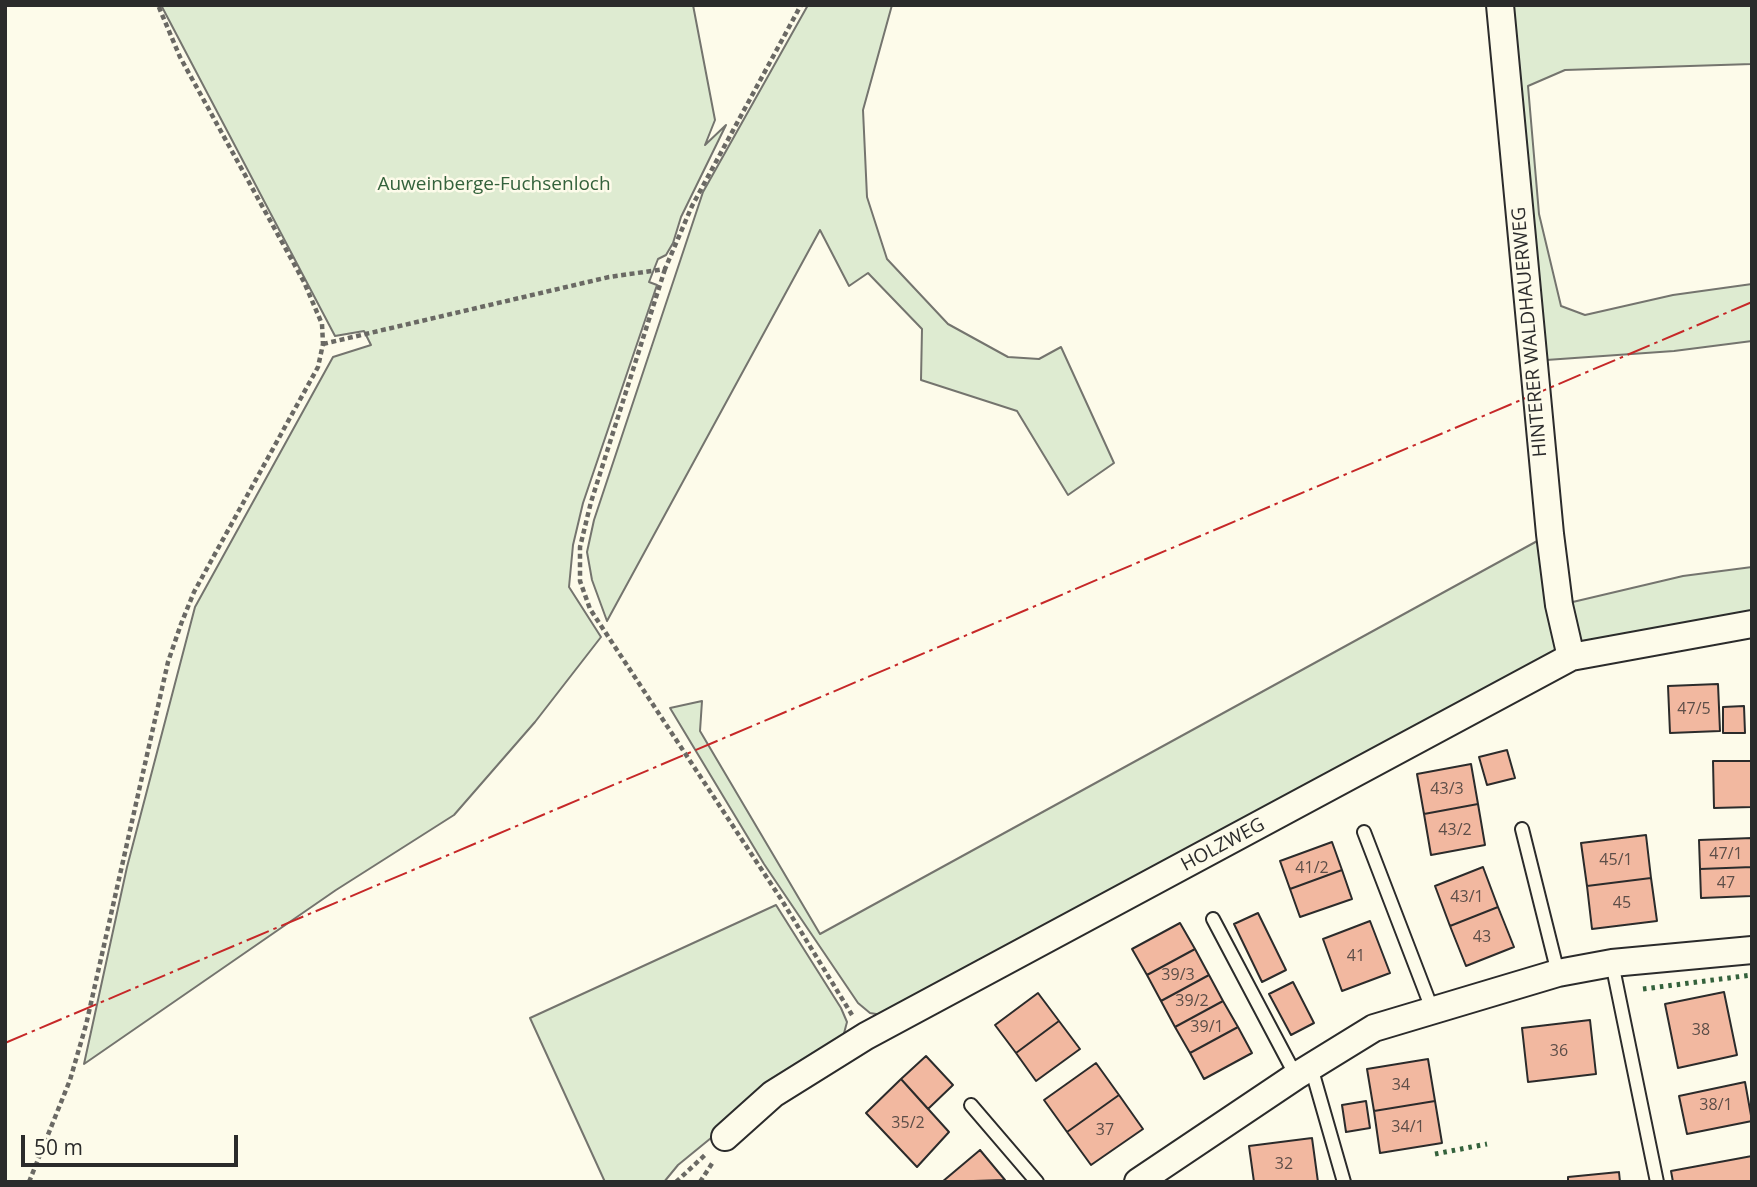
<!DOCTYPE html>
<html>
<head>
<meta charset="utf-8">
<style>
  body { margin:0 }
  #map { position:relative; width:1757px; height:1187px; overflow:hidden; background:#fdfbea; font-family:"Open Sans",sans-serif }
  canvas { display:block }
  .frame { position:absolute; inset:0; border:7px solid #2b2b2b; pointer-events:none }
  .scale { position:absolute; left:21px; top:1135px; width:217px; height:32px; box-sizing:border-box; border:4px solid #2b2b2b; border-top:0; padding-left:9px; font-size:21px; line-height:24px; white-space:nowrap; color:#2b2b2b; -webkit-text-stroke:5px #fdfbea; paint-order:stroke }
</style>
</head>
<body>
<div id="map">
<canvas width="1757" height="1187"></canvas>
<div class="frame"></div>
<div class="scale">50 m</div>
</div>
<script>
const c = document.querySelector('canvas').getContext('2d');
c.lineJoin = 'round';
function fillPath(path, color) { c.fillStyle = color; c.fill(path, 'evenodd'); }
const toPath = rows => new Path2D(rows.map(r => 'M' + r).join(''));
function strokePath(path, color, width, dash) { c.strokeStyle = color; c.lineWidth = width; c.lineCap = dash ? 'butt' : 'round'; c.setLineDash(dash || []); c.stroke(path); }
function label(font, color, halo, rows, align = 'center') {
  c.font = font + ' "Open Sans",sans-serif'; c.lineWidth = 5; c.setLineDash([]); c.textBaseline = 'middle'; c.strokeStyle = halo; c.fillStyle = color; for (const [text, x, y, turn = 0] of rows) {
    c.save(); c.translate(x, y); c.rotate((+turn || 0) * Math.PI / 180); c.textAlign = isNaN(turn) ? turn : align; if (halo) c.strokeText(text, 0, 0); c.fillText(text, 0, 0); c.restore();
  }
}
const green = toPath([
  [161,5,693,5,715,120,705,145,726,125,681,217,673,243,666,255,658,259,649,282,657,285,583,503,573,545,569,587,601,637,535,722,454,815,336,890,84,1064,127,867,195,607,333,357,371,345,364,331,335,336,161,5],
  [808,5,892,5,863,110,867,197,887,259,948,324,1008,357,1039,359,1061,347,1114,463,1068,495,1017,411,921,380,922,329,868,273,849,286,820,230,607,621,592,580,587,552,594,520,703,192,808,5],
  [1500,5,1752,5,1752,64,1565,70,1528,86,1539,214,1561,306,1585,315,1673,295,1752,284,1752,341,1674,351,1532,361,1500,5],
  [1550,534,1560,605,1683,576,1752,567,1752,624,1571,657,882,1015,870,1013,858,1003,764,864,670,708,702,701,700,731,820,934,1550,534],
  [776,905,841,1008,847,1022,843,1037,777,1084,678,1165,664,1182,605,1182,530,1018,776,905]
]);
fillPath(green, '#deebd1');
strokePath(green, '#74746e', 2);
const building = toPath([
  [1718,684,1720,731,1670,733,1668,686,1718,684],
  [1744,706,1745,733,1723,733,1723,707,1744,706],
  [1507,750,1515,778,1487,785,1479,757,1507,750],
  [1713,761,1752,761,1752,807,1714,808,1713,761],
  [1471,764,1478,804,1424,814,1417,774,1471,764],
  [1478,804,1485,845,1431,855,1424,814,1478,804],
  [1646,835,1651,878,1587,886,1581,843,1646,835],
  [1752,838,1752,867,1700,869,1699,840,1752,838],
  [1332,842,1342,870,1290,889,1280,861,1332,842],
  [1483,867,1498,907,1450,926,1435,886,1483,867],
  [1752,867,1752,896,1701,898,1700,869,1752,867],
  [1342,870,1352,899,1300,917,1290,889,1342,870],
  [1651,878,1657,921,1592,929,1587,886,1651,878],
  [1498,907,1514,947,1466,966,1450,926,1498,907],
  [1258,913,1286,970,1262,982,1234,924,1258,913],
  [1370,921,1390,973,1342,991,1323,939,1370,921],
  [1180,923,1195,949,1147,975,1132,949,1180,923],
  [1195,949,1209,975,1161,1001,1147,975,1195,949],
  [1209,975,1223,1001,1175,1027,1161,1001,1209,975],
  [1293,982,1314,1023,1291,1035,1269,994,1293,982],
  [1724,992,1737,1055,1678,1068,1665,1004,1724,992],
  [1038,993,1059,1021,1016,1053,995,1025,1038,993],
  [1223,1001,1238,1027,1190,1053,1175,1027,1223,1001],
  [1590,1020,1596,1074,1528,1082,1522,1028,1590,1020],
  [1059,1021,1080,1049,1036,1081,1016,1053,1059,1021],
  [1238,1027,1252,1053,1204,1079,1190,1053,1238,1027],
  [926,1056,953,1085,928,1109,901,1079,926,1056],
  [1428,1059,1435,1101,1374,1111,1367,1069,1428,1059],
  [1096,1063,1119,1095,1067,1132,1044,1100,1096,1063],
  [901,1079,949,1132,917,1167,866,1113,901,1079],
  [1745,1082,1752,1121,1687,1134,1679,1096,1745,1082],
  [1119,1095,1143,1129,1091,1165,1067,1132,1119,1095],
  [1366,1101,1370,1128,1346,1132,1342,1105,1366,1101],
  [1435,1101,1442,1143,1380,1153,1374,1111,1435,1101],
  [1312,1138,1318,1182,1254,1182,1249,1146,1312,1138],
  [980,1150,1005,1180,942,1182,980,1150],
  [1752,1156,1752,1182,1673,1182,1671,1171,1752,1156],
  [1619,1172,1620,1182,1568,1182,1568,1177,1619,1172]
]);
fillPath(building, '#f2b8a0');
strokePath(building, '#2b2b2b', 2);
const lane = toPath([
  [1522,829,1558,973],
  [1364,832,1432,1009],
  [1213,919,1296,1076],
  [1612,963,1657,1182],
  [1311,1067,1344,1182],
  [971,1105,1037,1182]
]);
const street = toPath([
  [1500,5,1550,534,1559,605,1571,657],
  [725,1137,773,1094,866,1036,1571,657,1752,624],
  [1138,1182,1296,1076,1374,1028,1558,973,1612,963,1752,950]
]);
strokePath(lane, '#2b2b2b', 16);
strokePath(street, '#2b2b2b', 30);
strokePath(toPath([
  [665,269,591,502,580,547,580,581,590,609,781,899,852,1015],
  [323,344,609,277,665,269,692,206,801,5],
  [29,1182,70,1080,86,1025,168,662,181,624,194,592,318,367,323,344,322,324,304,282,180,57,158,5],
  [676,1182,706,1154],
  [700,1182,713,1162]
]), '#6a6964', 4.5, [5, 3.5]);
strokePath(lane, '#fdfbea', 12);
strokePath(street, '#fdfbea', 26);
strokePath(toPath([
  [1643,989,1752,975],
  [1435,1154,1487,1144]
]), '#34623c', 5, [3.5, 5]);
strokePath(toPath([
  [5,1043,1752,302]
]), '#c62828', 2, [24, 5, 3.5, 5]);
label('16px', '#5d4e48', null, [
  ["47/5",1694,709],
  ["43/3",1447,789],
  ["43/2",1455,830],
  ["47/1",1726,854],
  ["45/1",1616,860],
  ["41/2",1312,868],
  ["47",1726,883],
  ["43/1",1467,897],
  ["45",1622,903],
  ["43",1482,937],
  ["41",1356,956],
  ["39/3",1178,975],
  ["39/2",1192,1001],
  ["39/1",1207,1027],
  ["38",1701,1030],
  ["36",1559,1051],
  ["34",1401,1085],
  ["38/1",1716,1105],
  ["35/2",908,1123],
  ["34/1",1408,1127],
  ["37",1105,1130],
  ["32",1284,1164]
]);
label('19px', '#34623c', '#fdfbea', [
  ["Auweinberge-Fuchsenloch",494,185]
]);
label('19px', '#2b2b2b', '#fdfbea', [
  ["HINTERER WALDHAUERWEG",1530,332,-95],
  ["HOLZWEG",1223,845,-28]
]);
</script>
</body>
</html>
